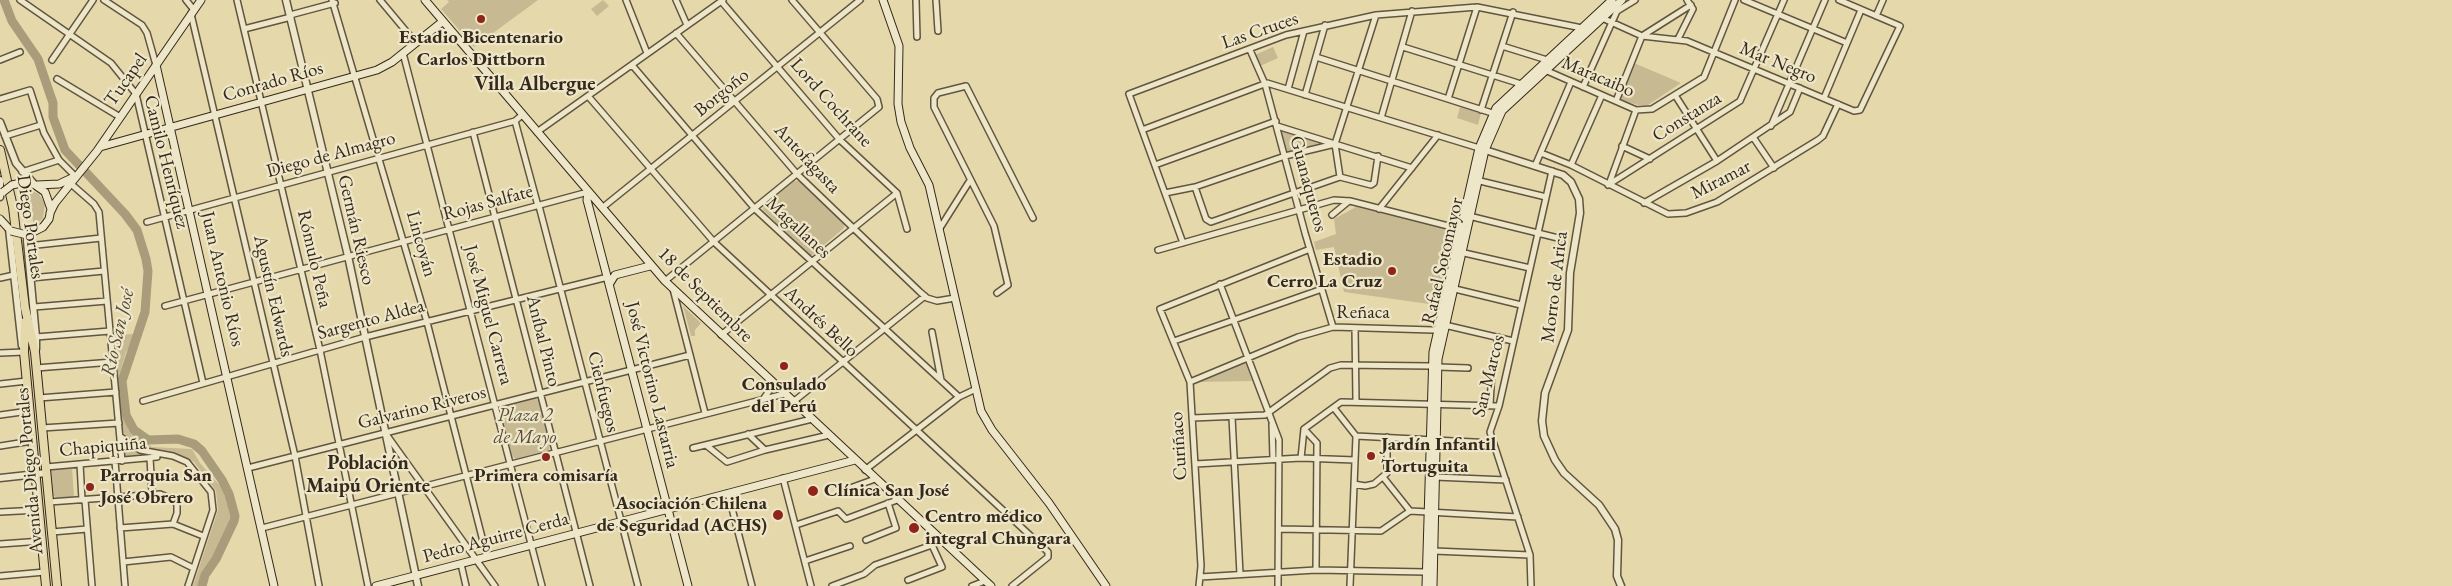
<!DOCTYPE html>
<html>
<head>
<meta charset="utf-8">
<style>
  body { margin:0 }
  canvas { display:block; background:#e5d8ab }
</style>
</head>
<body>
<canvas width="2452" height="586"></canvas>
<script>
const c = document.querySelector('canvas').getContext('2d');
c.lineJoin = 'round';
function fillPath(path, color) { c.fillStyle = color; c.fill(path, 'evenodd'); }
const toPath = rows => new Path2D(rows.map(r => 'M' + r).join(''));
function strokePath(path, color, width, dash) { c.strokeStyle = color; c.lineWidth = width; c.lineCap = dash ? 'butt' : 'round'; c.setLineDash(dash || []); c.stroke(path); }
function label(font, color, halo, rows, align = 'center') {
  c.font = font + ' "EB Garamond",serif'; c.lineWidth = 4.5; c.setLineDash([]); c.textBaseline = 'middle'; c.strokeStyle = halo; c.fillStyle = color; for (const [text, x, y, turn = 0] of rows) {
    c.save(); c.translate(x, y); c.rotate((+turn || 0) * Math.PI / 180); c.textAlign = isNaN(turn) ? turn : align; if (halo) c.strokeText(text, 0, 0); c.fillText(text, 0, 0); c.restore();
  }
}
fillPath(toPath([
  [447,0,538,0,474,47,441,9,449,2],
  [603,0,609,6,597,16,591,9],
  [1273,47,1278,58,1260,66,1255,55],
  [1634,63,1681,83,1648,105,1638,105,1619,100],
  [1460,107,1481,113,1478,125,1457,118],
  [1280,128,1327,143,1286,153],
  [794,181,799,181,844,224,844,228,811,256,763,210,764,205],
  [27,188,39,194,45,204,43,218,34,227,31,210,33,207,30,205],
  [1356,207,1454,230,1436,305,1344,292,1334,247,1316,250,1314,242,1336,234,1334,219],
  [683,306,701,323,695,330,695,336,691,336],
  [134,334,133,341,126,352,118,379,114,335],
  [1242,363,1246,364,1252,381,1196,382],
  [535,398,538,400,550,445,549,450,516,459,512,456,500,409,502,406],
  [120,410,123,410,127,422,135,433,152,447,192,449,200,463,222,488,232,513,232,518,201,586,193,586,218,510,216,491,194,462,184,457,145,450,128,438,123,432],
  [123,443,134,450,146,456,124,458],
  [72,467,74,497,57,498,51,494,48,474,51,469]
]), '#c7ba93');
strokePath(toPath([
  [4,0,12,21,38,59,53,103,53,117,65,150,125,214,137,230,146,259,148,271,145,312,122,381,126,415,134,430,148,440,178,439,194,444,202,451,222,480,229,494,235,516,234,521,216,559,205,575,202,586]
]), '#a99c7a', 9);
const minor = toPath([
  [20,0,111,63,136,94,203,383],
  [104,0,142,25,147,33,156,65],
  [186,0,194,10],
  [237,0,320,350,368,586],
  [332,0,427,322,487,557],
  [380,0,416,43],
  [626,0,647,53],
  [676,0,687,25],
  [916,0,917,37],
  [936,0,938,31],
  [1744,0,1847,43],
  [721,1,840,140,897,193,907,229],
  [191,14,295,456,319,586],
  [290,15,335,3],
  [1876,16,1883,0],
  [1600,17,1642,36,1687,41,1854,111,1860,110,1900,26,1839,0],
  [244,29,291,17],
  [676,33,797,174,920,292,927,298,937,301,955,298],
  [1678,39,1693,9,1687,0],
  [1502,46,1547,60],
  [1403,47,1521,84],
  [1250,50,1265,84,1305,233,1333,327],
  [403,53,542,586],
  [1316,57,1492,113],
  [0,60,20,52],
  [52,60,93,0],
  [632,65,755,209,959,397],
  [1545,70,1636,110,1652,109,1704,77,1735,0],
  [57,79,120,117],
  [1583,87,1617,11,1635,0],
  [1288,89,1304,31],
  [1305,95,1325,25],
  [1675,95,1717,161],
  [588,96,714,242,1048,552,1048,557,1012,586],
  [1824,98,1861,10],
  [0,99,30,90,44,133,59,160,75,176],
  [1448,99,1477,7],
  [1616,101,1642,36,1691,5],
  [1481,110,1513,12],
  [1381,118,1412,11],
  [515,121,538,206],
  [1277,126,1412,168],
  [1771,126,1825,0],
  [1142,130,1267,83,1479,148],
  [473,132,590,586],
  [537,132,723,0],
  [5,136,41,125],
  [1753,137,1774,168],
  [1622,146,1650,159],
  [1541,153,1571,165,1668,214,1686,213,1717,202,1818,140,1823,136,1838,104],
  [1155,165,1276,121],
  [1571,165,1602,95],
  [1535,166,1571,82],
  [22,172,59,160],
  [1340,177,1335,144,1376,15],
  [1476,180,1546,197],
  [70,183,94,204,99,212,122,461],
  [1609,184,1636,110],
  [1608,185,1740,101,1784,0],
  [1195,187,1206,219,1211,222,1340,177,1371,185,1374,183,1378,156],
  [1165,193,1195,187,1285,156,1335,144],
  [1644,203,1717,161,1790,112,1800,88],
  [539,206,638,586],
  [602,208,860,0],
  [1379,209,1438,135],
  [1332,215,1349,201],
  [1469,216,1562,239],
  [147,222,515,121,522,115],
  [940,228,969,182],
  [1183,243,1129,94,1286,35,1376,15,1477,7,1582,28],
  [28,246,101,238],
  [1158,250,1334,200,1350,201,1460,229],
  [1460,252,1530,268],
  [0,278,14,275],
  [31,278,104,271],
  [665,281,879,107,877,99,792,0],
  [1220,284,1279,440,1278,586],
  [1451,288,1521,305],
  [673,289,705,413],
  [997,293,1008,285,994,226,934,107,934,98,938,93,966,86,1033,218],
  [165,306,588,192],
  [34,307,107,301],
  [1355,328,1356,401],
  [932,332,941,380],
  [721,335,897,193],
  [36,337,110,331],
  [1174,341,1322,289],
  [0,353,24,352],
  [1438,367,1468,368],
  [36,368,113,362],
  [1190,382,1298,337,1333,327,1433,330,1449,326,1513,341],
  [0,384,27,381],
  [39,398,116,392],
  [764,398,774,384],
  [143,401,365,337,608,277],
  [793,402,925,296],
  [1490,405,1492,369,1498,337],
  [1334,408,1356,436,1350,586],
  [0,415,29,411],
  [1232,417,1240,574],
  [1192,418,1265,415,1330,368,1341,365,1431,366],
  [1272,424,1273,459],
  [42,428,119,423],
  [1304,429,1317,443,1316,570],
  [386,434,495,586],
  [748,434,765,450],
  [1356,436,1493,443],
  [121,437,140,450,173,456,187,462,211,492,213,510,188,586],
  [706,445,727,462,765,450,829,435],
  [0,446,32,441],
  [693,448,812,419],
  [150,458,152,493],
  [1301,458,1304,429,1341,402,1499,406],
  [115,461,125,586],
  [80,464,82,500],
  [1195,464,1301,458,1355,460],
  [46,467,157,457],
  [248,468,690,355],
  [865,470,959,397,976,389],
  [1383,477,1410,511],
  [1435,477,1506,480],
  [783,478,811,586],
  [1354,484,1365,486,1374,484,1387,473,1387,437],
  [842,491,875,479],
  [728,493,752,586],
  [85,500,92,586],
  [49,502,160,494,174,500,177,505,177,513,173,524],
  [0,512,39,510],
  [796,525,838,511,846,519,897,500],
  [120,528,173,524,203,536],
  [262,528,784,394],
  [1280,529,1381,531,1410,511,1518,517],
  [52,532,87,529],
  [866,540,896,528,888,503],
  [0,544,42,541],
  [1434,551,1530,555],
  [805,561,850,546],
  [123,562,171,557,193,568],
  [461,564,466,586],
  [0,576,45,572],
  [1200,577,1316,570,1426,572],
  [908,580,942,567,932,545],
  [832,586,864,574,875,565,932,545,939,540],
  [972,586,985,581],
  [1199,586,1201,566,1190,382,1160,309,1310,249],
  [1531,586,1530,555,1490,432,1499,406,1552,171]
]);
const tertiary = toPath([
  [286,0,348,256,418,586],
  [0,122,16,163,34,184],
  [1482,149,1563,175,1571,182,1579,199,1580,213,1570,273,1568,330,1545,393,1542,421,1544,436,1555,460,1564,473,1599,505,1615,529,1618,540,1617,576,1621,586],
  [0,180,0,197],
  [9,229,22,346],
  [30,234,27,241,36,337,36,349],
  [0,478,46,473]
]);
const secondary = toPath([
  [425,0,665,281,991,586],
  [883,0,899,46,898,104,901,122,910,148,929,185,981,411,992,430,1049,503,1106,586],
  [156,65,274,586],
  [100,147,377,70,392,62,442,22],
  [25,182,35,185,45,192,51,209,49,219,43,227,27,235],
  [37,185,59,184,74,177],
  [588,192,587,200,688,586],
  [50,213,55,203,97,151,201,0],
  [0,219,11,231],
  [610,283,615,275,650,266],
  [376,586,855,460],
  [1426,586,1433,352,1479,148,1496,108,1612,0],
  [1433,586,1438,359,1485,150,1502,111,1622,0]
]);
const primary = toPath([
  [0,150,13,207,25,308,35,352,57,586],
  [25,322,24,352,46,586]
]);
strokePath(minor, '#615540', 8);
strokePath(tertiary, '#615540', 9);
strokePath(secondary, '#35291c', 9);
strokePath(primary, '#35291c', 10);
strokePath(minor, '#eee6c8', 5);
strokePath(tertiary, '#eee6c8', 6);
strokePath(secondary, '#eee6c8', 7);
strokePath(primary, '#e5d8ab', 8);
const secondaryBridge = toPath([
  [3,192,12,185,25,182],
  [11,231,27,235]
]);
strokePath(secondaryBridge, '#35291c', 9, []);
strokePath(secondaryBridge, '#eee6c8', 7);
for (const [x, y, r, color] of [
  [481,19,5,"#8f2418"],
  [1392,271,5,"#8f2418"],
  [784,366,5,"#8f2418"],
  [1371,456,5,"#8f2418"],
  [546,457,5,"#8f2418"],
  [90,487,5,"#8f2418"],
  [813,491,6,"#8f2418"],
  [778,515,6,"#8f2418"],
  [914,528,6,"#8f2418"]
]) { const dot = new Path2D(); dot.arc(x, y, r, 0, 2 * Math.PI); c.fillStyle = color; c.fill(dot); strokePath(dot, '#eee6c8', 2); }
label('19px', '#35291c', '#eee6c8', [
  ["Las Cruces",1260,31,-19],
  ["Mar Negro",1778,63,22],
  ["Maracaibo",1598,77,23],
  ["Tucapel",126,80,-55],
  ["Conrado Ríos",273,82,-16],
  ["Borgoño",722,93,-39],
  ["Lord Cochrane",831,103,48],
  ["Constanza",1687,117,-32],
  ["Diego de Almagro",331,155,-15],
  ["Antofagasta",807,159,47],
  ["Camilo Henríquez",166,162,76],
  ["Miramar",1721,180,-27],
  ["Guanaqueros",1308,184,75],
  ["Rojas Salfate",488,203,-15],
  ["Diego Portales",30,227,82],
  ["Magallanes",798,228,43],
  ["Germán Riesco",356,230,77],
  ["Lincoyán",421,244,74],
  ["Rómulo Peña",314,259,77],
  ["Rafael Sotomayor",1443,261,-77],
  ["Juan Antonio Ríos",222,279,77],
  ["Morro de Arica",1555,287,-83],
  ["18 de Septiembre",705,295,45],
  ["Agustín Edwards",273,296,77],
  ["Reñaca",1363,313],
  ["José Miguel Carrera",488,315,75],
  ["Sargento Aldea",371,320,-15],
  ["Andrés Bello",821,322,43],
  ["Aníbal Pinto",543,341,76],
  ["San Marcos",1489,376,-76],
  ["José Victorino Lastarria",652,385,76],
  ["Cienfuegos",603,392,76],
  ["Galvarino Riveros",422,408,-14],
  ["Curiñaco",1179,446,-94],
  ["Chapiquiña",103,447,-5],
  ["Avenida Diego Portales",30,471,-95],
  ["Pedro Aguirre Cerda",496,538,-15]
]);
label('bold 19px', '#35291c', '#eee6c8', [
  ["Estadio Bicentenario",481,38,"center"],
  ["Carlos Dittborn",481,60,"center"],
  ["Estadio",1382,260,"right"],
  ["Cerro La Cruz",1382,282,"right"],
  ["Consulado",784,385,"center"],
  ["del Perú",784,407,"center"],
  ["Jardín Infantil",1381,445],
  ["Tortuguita",1381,467],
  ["Parroquia San",100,476],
  ["José Obrero",100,498],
  ["Primera comisaría",546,476,"center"],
  ["Clínica San José",824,491],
  ["Asociación Chilena",767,504,"right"],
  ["de Seguridad (ACHS)",767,526,"right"],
  ["Centro médico",925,517],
  ["integral Chungara",925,539]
], 'left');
label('italic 19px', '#5a4d3a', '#eee6c8', [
  ["Plaza 2",525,416],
  ["de Mayo",525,438]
]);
label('bold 20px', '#35291c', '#eee6c8', [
  ["Villa Albergue",535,85],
  ["Población",368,464],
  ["Maipú Oriente",368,487]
]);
label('italic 20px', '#584c38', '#eee6c8', [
  ["Río San José",118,333,-77]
]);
</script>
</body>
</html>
